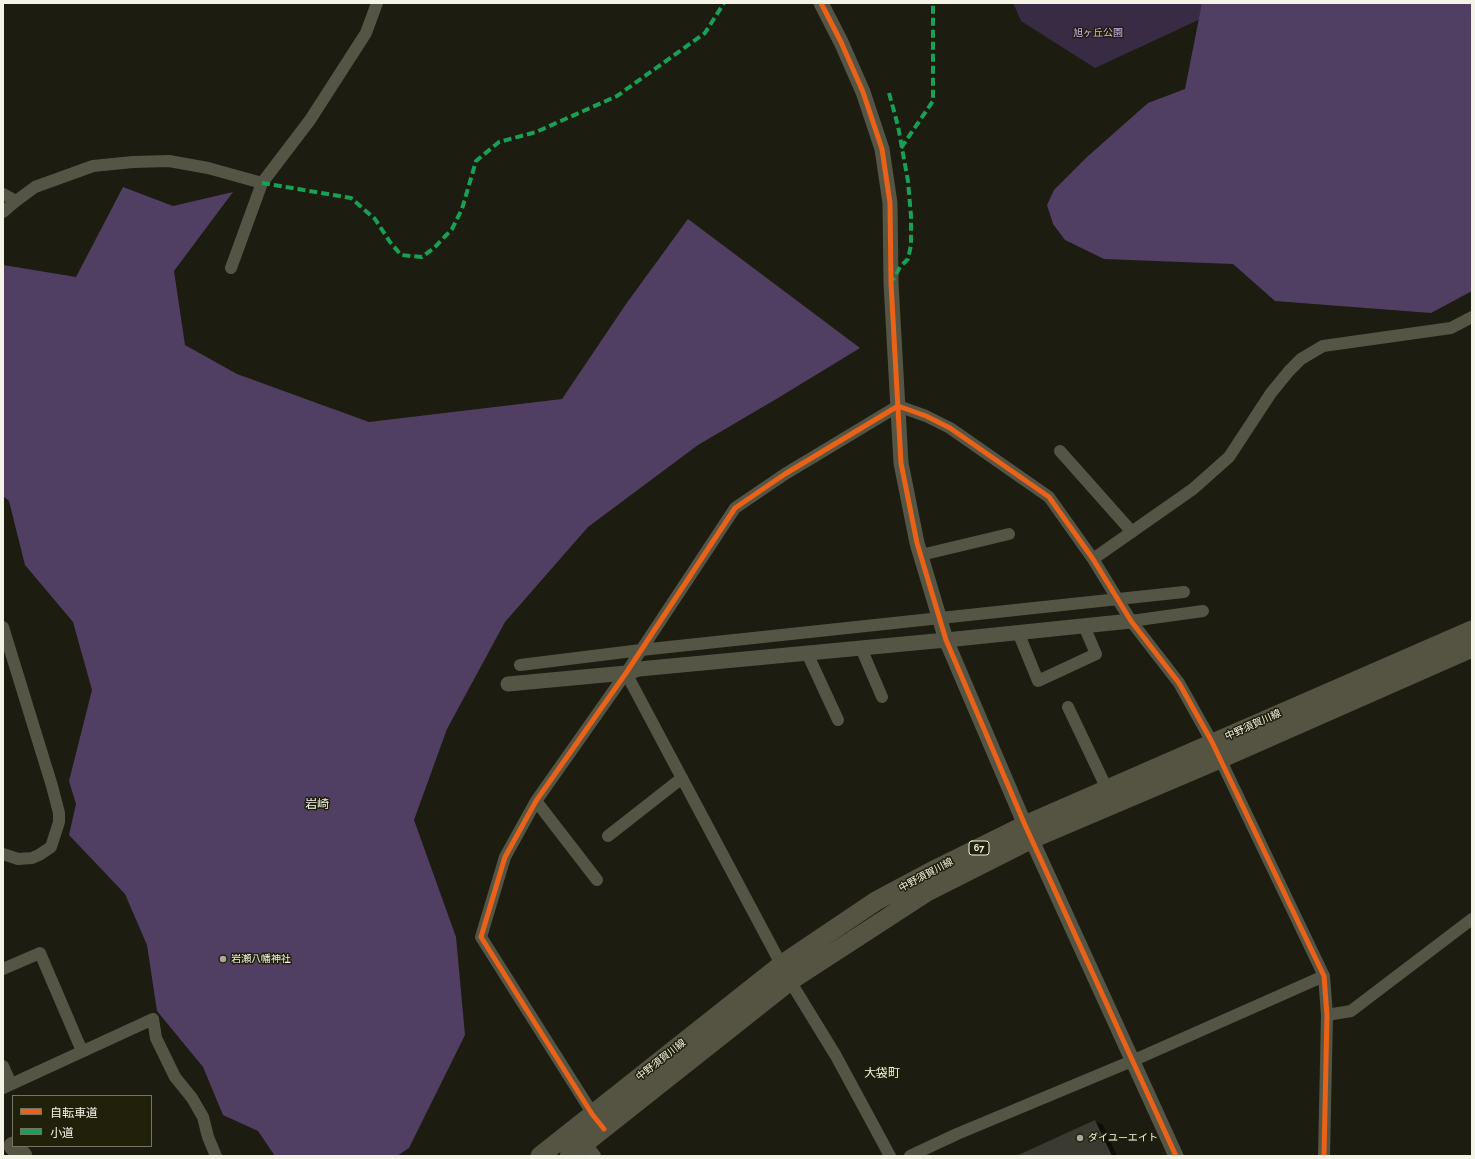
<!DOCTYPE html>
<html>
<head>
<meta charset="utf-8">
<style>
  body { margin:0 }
  #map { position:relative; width:1475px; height:1159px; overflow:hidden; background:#1c1c10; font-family:Raleway,"Noto Sans JP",sans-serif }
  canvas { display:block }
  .frame { position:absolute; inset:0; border:4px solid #f3f3e6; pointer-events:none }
  .legend { position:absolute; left:12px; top:1095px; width:140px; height:52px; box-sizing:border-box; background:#21200b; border:1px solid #757463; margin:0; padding:5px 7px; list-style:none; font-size:12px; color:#f3f3e6 }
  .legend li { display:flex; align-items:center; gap:8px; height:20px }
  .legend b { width:20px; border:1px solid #757463 }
</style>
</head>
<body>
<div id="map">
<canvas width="1475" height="1159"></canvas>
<div class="frame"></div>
<ul class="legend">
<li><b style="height:5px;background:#ea6118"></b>自転車道</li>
<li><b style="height:5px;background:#1a9f57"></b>小道</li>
</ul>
</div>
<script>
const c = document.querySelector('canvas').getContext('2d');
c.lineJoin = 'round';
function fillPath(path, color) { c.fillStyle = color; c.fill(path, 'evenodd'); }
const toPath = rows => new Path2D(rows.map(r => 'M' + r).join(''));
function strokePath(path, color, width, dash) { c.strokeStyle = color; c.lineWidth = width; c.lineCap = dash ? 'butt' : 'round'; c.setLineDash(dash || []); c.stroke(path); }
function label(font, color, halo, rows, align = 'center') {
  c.font = font + ' Raleway,"Noto Sans JP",sans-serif'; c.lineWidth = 3; c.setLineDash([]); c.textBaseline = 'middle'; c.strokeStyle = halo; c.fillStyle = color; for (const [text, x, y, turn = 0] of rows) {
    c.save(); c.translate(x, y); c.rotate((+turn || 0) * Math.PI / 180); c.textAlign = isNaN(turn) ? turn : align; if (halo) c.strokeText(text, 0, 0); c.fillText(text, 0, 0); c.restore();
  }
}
fillPath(toPath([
  [1013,3,1235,3,1095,68,1021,21]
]), '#372c43');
fillPath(toPath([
  [1202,3,1472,3,1472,291,1431,313,1275,301,1233,264,1104,259,1065,240,1053,224,1047,205,1054,190,1087,157,1148,103,1185,89],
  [123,187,173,206,233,192,174,271,185,345,237,374,369,422,562,399,626,304,688,219,860,348,778,398,698,445,588,527,505,622,447,729,414,820,456,937,465,1035,409,1148,397,1156,275,1156,258,1131,223,1115,203,1067,157,1011,147,945,125,894,69,835,76,804,69,781,92,690,73,622,25,565,9,501,3,496,3,265,76,277]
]), '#503f62');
fillPath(toPath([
  [1095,1121,1103,1125,1117,1156,1019,1156]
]), '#0007');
fillPath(toPath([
  [1095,1120,1112,1156,1016,1156]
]), '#3b3a31');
strokePath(toPath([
  [3,194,16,201],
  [3,212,16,201,35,187,93,166,133,162,169,161,208,168,262,183],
  [231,268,262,183,310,120,366,33,377,3],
  [1060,451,1132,532],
  [921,555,1009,534],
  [1093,559,1193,489,1229,457,1271,393,1289,371,1301,359,1323,346,1451,328,1472,317],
  [1131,621,1203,611],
  [3,627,52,786,59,813,59,822,51,847,39,855,32,858,18,859,3,854],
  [1018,632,1038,681,1096,654,1084,626],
  [861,648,882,697],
  [807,653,838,720],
  [520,665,641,650,1184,592],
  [626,673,790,981,836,1056,890,1156],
  [1068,707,1107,789],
  [536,801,597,880],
  [608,836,682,778],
  [3,969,40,953,82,1051],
  [1327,1015,1351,1011,1472,919],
  [3,1066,11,1084],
  [3,1088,153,1019,156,1038,175,1077,192,1098,203,1117,208,1137,216,1156],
  [596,1119,481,937,505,857,536,801,626,673,735,508,785,474,898,406,926,416,950,428,1049,497,1093,559,1131,621,1179,683,1212,742,1324,976,1327,1015,1324,1156],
  [585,1143,595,1156],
  [910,1156,957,1134,1132,1061,1324,976]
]), '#555546', 12);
strokePath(toPath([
  [821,3,841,42,863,92,882,149,890,203,891,283,901,463,917,543,946,640,1025,825,1176,1156],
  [508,684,626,673,639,669,946,640,1131,621]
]), '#555546', 15);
strokePath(toPath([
  [13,1146,23,1156],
  [540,1156,781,965,876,901,936,869,1025,825,1472,630],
  [569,1156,790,981,927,892,1032,839,1220,759,1472,648]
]), '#555443', 19);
strokePath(toPath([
  [889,93,898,126,908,181,911,216,911,245,908,259,900,267,893,280],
  [901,148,933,101,933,3],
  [262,183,351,198,375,219,390,242,401,255,422,257,434,248,452,229,462,209,476,161,499,142,536,132,617,96,705,33,724,3]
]), '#1a9f57', 4, [8, 4]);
strokePath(toPath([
  [821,3,841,42,863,92,882,149,890,203,891,283,901,463,917,543,946,640,1025,825,1176,1156],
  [604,1129,592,1114,481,937,505,857,536,801,626,673,735,508,785,474,898,406,926,416,950,428,1049,497,1093,559,1131,621,1179,683,1212,742,1324,976,1327,1015,1324,1156]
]), '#ea6118', 5);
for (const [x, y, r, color] of [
  [223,959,4,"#a8a89b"],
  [1080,1138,4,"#a8a89b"]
]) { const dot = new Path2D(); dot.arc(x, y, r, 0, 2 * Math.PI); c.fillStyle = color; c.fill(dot); strokePath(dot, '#21200b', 1.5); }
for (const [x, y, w] of [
  [979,848,20]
]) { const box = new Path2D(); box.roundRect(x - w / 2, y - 7, w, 14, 3); c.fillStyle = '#21200b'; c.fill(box); strokePath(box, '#f3f3e6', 1); }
label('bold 9px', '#f3f3e6', null, [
  ["67",979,848]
]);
label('10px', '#d3b3fa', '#21200b', [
  ["旭ヶ丘公園",1098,33]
]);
label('10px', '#f3f3e6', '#21200b', [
  ["中野須賀川線",1253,725,-24],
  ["中野須賀川線",926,875,-28],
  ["中野須賀川線",661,1060,-38]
]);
label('10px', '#f3f3e6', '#21200b', [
  ["岩瀬八幡神社",231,959],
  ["ダイユーエイト",1088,1138]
], 'left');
label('12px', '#f3f3e6', '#21200b', [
  ["岩崎",317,804],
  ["大袋町",882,1073]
]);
</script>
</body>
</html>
